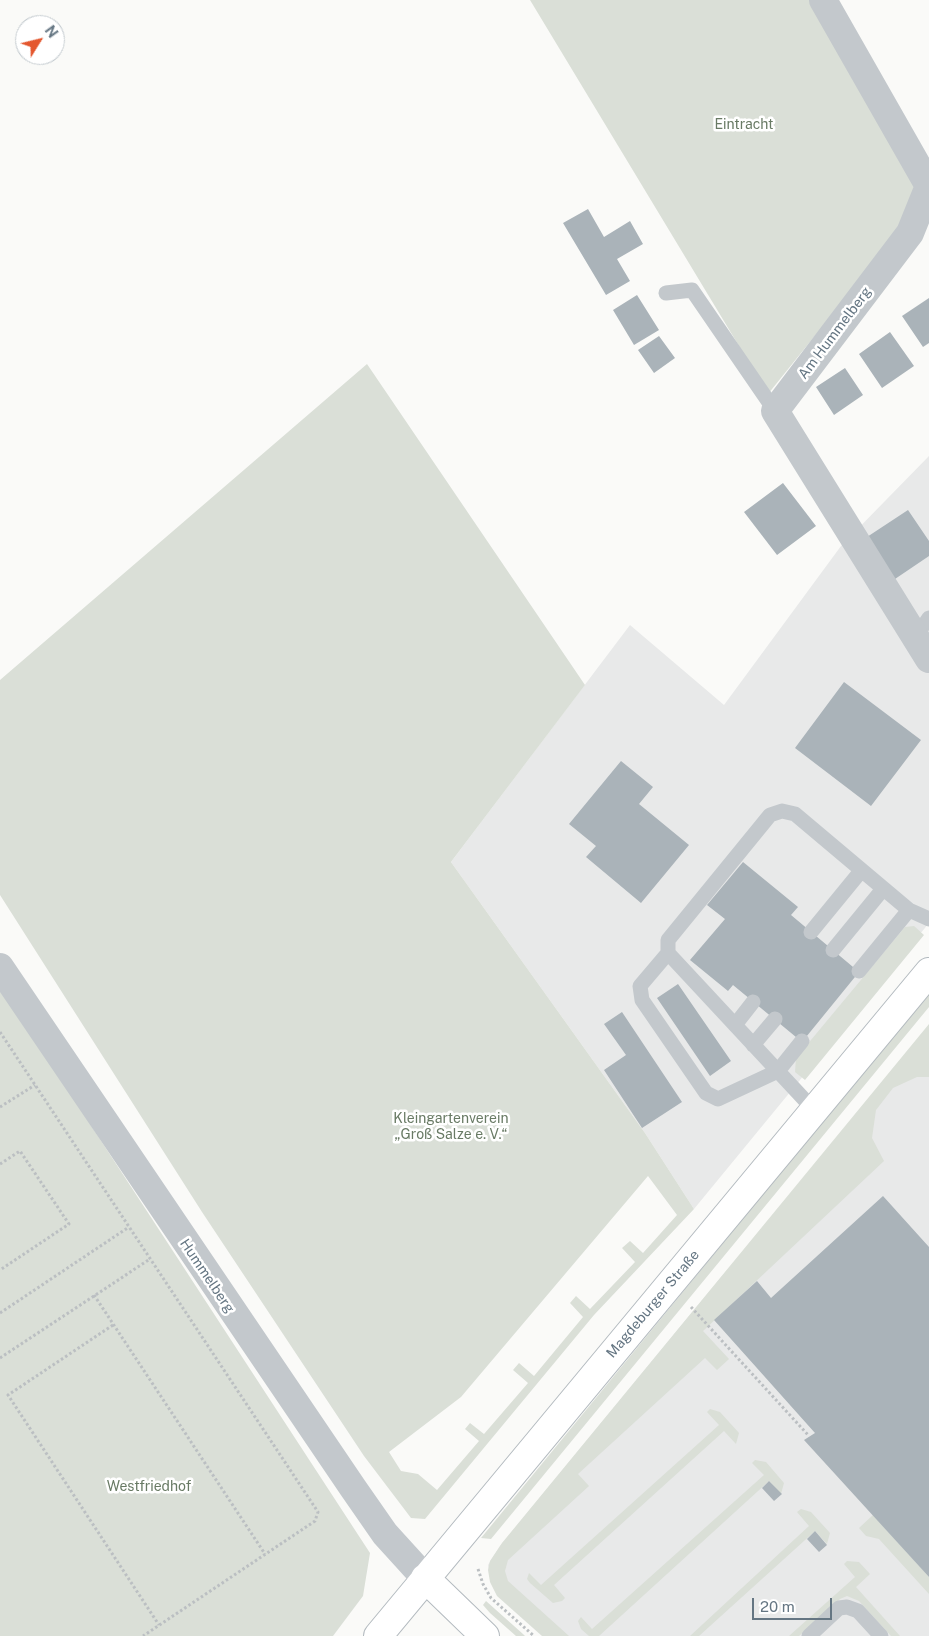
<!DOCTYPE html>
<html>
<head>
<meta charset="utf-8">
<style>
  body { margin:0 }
  #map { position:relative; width:929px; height:1636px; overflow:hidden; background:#fafaf8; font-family:"Public Sans",sans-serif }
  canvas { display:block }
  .north { position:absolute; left:15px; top:15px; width:50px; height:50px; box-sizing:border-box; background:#fff; border:1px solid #c1c8cd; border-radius:50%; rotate:54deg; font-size:14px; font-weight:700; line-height:20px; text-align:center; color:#657683 }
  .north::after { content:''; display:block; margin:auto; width:18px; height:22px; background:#e4572e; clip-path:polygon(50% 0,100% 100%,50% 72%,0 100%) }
  .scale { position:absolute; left:752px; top:1598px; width:80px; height:22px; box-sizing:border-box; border:2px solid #657683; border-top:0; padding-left:6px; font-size:15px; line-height:18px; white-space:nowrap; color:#657683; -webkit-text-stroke:4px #fff; paint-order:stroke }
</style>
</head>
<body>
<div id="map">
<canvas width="929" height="1636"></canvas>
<div class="north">N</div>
<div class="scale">20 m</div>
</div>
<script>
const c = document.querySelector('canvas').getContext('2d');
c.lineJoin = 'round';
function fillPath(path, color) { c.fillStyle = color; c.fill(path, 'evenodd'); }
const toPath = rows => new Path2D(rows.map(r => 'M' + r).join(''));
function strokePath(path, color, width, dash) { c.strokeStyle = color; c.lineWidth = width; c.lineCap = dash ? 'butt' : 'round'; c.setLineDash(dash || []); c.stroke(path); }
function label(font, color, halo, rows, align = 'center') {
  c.font = font + ' "Public Sans",sans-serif'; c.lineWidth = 5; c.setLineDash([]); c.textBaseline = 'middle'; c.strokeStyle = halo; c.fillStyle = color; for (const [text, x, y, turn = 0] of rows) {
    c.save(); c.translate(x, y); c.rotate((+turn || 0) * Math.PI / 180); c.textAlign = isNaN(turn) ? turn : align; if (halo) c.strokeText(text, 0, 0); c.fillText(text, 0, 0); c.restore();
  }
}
fillPath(toPath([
  [929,456,929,923,694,1209,645,1133,451,862,630,625,724,705,841,546],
  [929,1026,929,1636,552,1636,491,1580,488,1565,500,1546,684,1322]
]), '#e8e9e9');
fillPath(toPath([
  [530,0,811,0,919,191,904,225,768,394],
  [367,364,585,685,451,862,645,1133,694,1209,594,1315,425,1519,411,1518,364,1456,202,1212,0,895,0,680],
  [648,1176,677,1215,643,1253,630,1241,622,1248,635,1262,590,1309,576,1296,570,1303,583,1317,534,1376,519,1363,513,1370,528,1383,484,1434,470,1423,465,1429,479,1441,437,1490,418,1474,401,1471,389,1452,461,1397],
  [914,926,924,935,805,1080,795,1072,796,1058,905,927],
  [0,986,370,1553,363,1596,333,1636,0,1636],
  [929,992,929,1007,491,1539,481,1538],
  [929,1024,929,1077,917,1077,893,1088,876,1110,872,1138,884,1161,703,1331,729,1359,717,1370,705,1358,578,1474,589,1486,508,1560,505,1571,508,1581,569,1636,542,1636,497,1596,490,1582,488,1570,490,1561,502,1543],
  [710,1409,720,1412,739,1433,736,1444,724,1431,554,1585,565,1598,562,1601,553,1603,530,1583,527,1579,529,1573,541,1585,719,1425,707,1412],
  [755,1460,766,1462,784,1483,781,1494,769,1481,599,1636,589,1636,581,1629,578,1621,581,1617,592,1629,764,1475,752,1463],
  [801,1509,811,1512,830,1533,827,1544,815,1531,699,1636,690,1636,809,1526,797,1512],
  [873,1515,929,1577,929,1594,879,1539,866,1536,859,1528],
  [847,1561,859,1562,870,1574,856,1587,900,1636,891,1636,859,1601,847,1596,840,1599,799,1636,789,1636,855,1577,844,1564],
  [486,1601,523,1634,525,1636,516,1636,490,1613,483,1605]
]), '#dadfd7');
fillPath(toPath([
  [588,209,604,237,630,221,643,244,617,259,630,281,606,295,563,223],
  [637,295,659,330,634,345,613,310],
  [929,298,929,343,923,347,902,316],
  [890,332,914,366,882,388,859,354],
  [659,336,675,358,654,373,638,350],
  [845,368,863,395,834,415,816,387],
  [783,483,816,526,777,555,744,512],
  [908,510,929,541,929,556,895,579,867,537],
  [844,682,921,740,871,806,795,748],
  [621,761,653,787,639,804,689,845,641,903,586,857,596,846,569,824],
  [743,862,798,907,791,915,859,972,802,1042,733,985,728,991,690,960,725,919,707,905],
  [678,984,731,1061,710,1076,657,998],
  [622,1012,682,1102,642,1128,604,1070,626,1055,604,1024],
  [883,1196,929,1247,929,1577,804,1440,815,1433,714,1320,757,1281,771,1298],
  [769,1481,782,1494,774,1501,762,1488],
  [815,1531,827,1545,819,1552,807,1539]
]), '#aab3b9');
const secondary = toPath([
  [425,1578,485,1636],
  [378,1636,929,972]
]);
strokePath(secondary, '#b3babf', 30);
strokePath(toPath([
  [0,1032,318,1512,315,1521,143,1636],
  [0,1107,35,1085],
  [0,1164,20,1151,69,1224,0,1270],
  [94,1295,265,1554],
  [691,1307,809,1436],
  [0,1313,129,1227],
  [113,1325,8,1395,159,1625],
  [0,1358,150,1259],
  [478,1569,483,1584,491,1598,534,1636]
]), '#bbbfc2', 3, [2.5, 2.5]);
strokePath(toPath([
  [666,293,692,290,775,411],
  [912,632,925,624,929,618],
  [811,932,861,871],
  [833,950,883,889],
  [668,953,640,986,642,1000,706,1093,718,1099,778,1071,802,1041],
  [859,971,909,910],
  [735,1025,753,1002],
  [753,1045,775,1019],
  [815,1111,668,953,668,940,770,815,782,811,795,814,909,910,929,919],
  [809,1636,839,1608,847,1607,858,1611,881,1636]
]), '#c3c8cc', 15);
strokePath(toPath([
  [823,0,929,186,910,233,775,411,929,659],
  [0,967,353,1488,385,1534,425,1578]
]), '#c3c8cc', 28);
strokePath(secondary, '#fff', 28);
label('14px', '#687a64', '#fff', [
  ["Eintracht",744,125],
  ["Kleingartenverein",451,1119],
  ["„Groß Salze e. V.“",451,1135],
  ["Westfriedhof",149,1487]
]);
label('14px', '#657683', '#fff', [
  ["Am Hummelberg",835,333,-53],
  ["Hummelberg",207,1276,56],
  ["Magdeburger Straße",653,1304,-50]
]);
</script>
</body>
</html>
